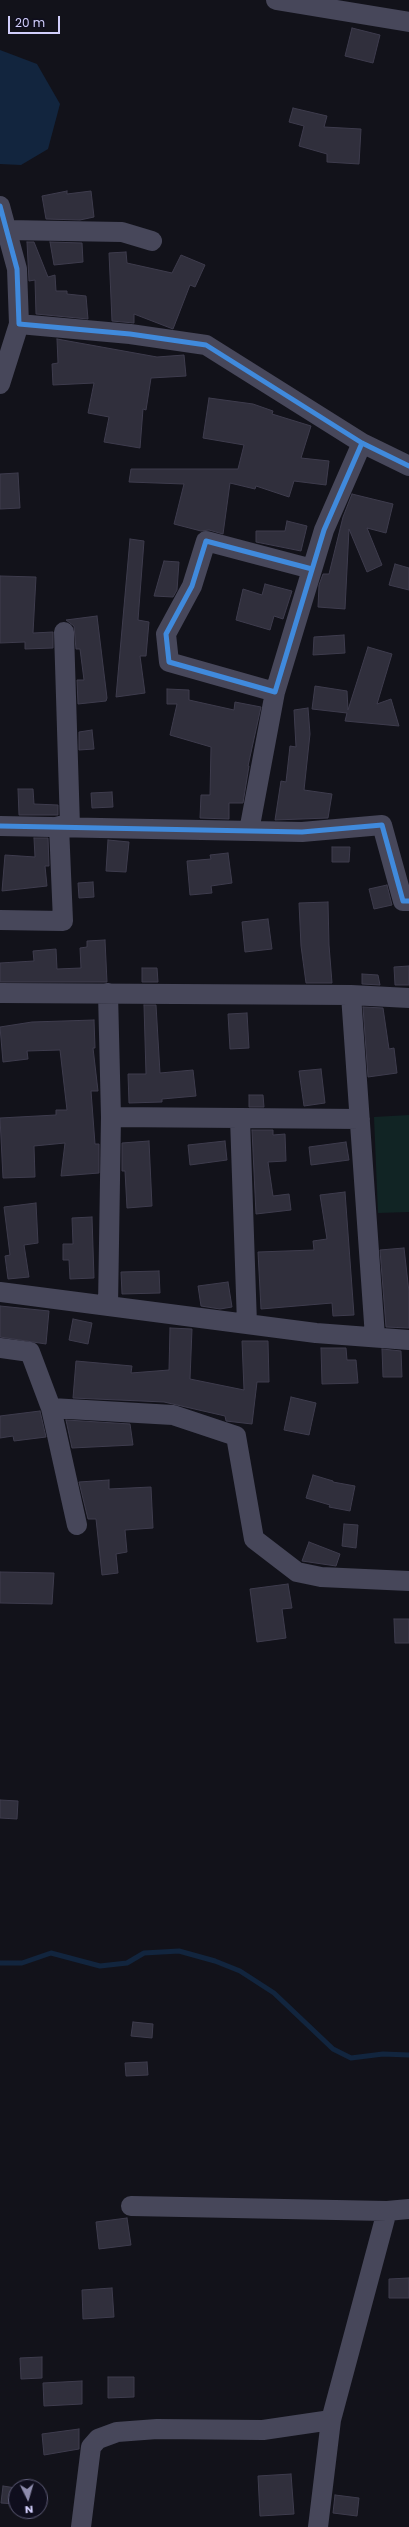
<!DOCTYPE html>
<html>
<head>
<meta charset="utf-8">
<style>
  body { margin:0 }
  #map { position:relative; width:409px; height:2527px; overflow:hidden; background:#12121a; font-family:Poppins,sans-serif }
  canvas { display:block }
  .north { position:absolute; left:8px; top:2479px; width:40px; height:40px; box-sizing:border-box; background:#0f0e1d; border:1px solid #5d5b76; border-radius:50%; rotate:175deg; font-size:11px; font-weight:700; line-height:16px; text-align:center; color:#d1cefb }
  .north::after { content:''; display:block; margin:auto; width:14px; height:18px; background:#8e8cac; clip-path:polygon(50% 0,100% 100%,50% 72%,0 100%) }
  .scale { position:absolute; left:8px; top:16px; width:52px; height:18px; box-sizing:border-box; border:2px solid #d1cefb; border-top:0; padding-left:5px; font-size:12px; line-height:14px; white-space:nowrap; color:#d1cefb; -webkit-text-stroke:3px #0f0e1d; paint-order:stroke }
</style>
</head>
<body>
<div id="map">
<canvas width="409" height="2527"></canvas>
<div class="north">N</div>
<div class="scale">20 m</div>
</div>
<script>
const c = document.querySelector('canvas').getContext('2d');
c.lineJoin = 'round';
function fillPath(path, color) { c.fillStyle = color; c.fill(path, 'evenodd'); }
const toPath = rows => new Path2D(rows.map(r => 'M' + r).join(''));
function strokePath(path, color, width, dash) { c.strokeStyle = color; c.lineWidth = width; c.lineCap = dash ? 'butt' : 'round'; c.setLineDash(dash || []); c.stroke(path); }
fillPath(toPath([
  [409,1115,409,1212,378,1213,374,1117]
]), '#112424');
fillPath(toPath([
  [0,50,37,64,60,104,48,149,21,165,0,164]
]), '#12253e');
strokePath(toPath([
  [0,1963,22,1963,51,1953,100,1966,127,1963,144,1953,179,1951,215,1961,240,1971,274,1993,333,2049,351,2058,383,2054,409,2055]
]), '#12253e', 5);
const building = toPath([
  [352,28,380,35,373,63,345,56,352,28],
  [293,108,327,116,324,127,361,129,359,164,327,162,327,154,299,146,304,126,289,122,293,108],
  [67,191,67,194,91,191,94,217,80,220,46,219,42,196,67,191],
  [27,242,34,242,48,277,55,275,56,291,67,291,67,294,86,296,88,319,36,314,35,280,29,281,27,242],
  [50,242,82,243,83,262,54,265,50,242],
  [126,252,127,263,172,273,181,255,205,265,195,287,190,285,173,329,134,314,134,323,112,321,109,253,126,252],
  [57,339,157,357,184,355,186,376,151,378,146,410,143,409,140,448,104,442,109,417,88,413,94,383,53,385,52,364,58,363,57,339],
  [209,398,253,404,273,411,272,414,311,426,301,458,329,461,326,485,294,481,289,497,256,486,255,489,230,483,223,534,209,530,201,531,174,524,184,484,129,482,131,469,238,469,244,445,203,438,209,398],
  [18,473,20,508,0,509,0,474,18,473],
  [352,494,393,504,386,533,367,528,382,565,367,572,349,529,345,609,318,607,319,585,323,574,329,574,343,517,352,494],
  [287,521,307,526,301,551,256,542,256,531,285,531,287,521],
  [130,539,144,541,138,620,149,622,146,656,140,656,145,693,116,697,130,539],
  [164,561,179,562,177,590,173,597,154,596,164,561],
  [395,564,409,568,409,590,389,585,395,564],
  [0,576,36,577,33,633,53,632,53,648,25,649,25,642,0,643,0,576],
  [265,584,292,591,283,619,274,616,270,630,236,620,243,589,262,595,265,584],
  [97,616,107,698,106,701,78,704,77,680,84,680,80,649,76,649,74,626,66,620,97,616],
  [344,635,345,653,313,655,314,637,344,635],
  [368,647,392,654,377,704,391,699,399,726,345,721,347,713,312,709,315,686,347,691,348,710,368,647],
  [167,689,189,690,189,700,234,710,235,702,261,707,248,766,249,766,243,803,229,803,229,819,200,818,201,795,210,795,211,747,170,735,177,704,167,704,167,689],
  [308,708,310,734,304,790,332,794,328,818,275,820,281,781,286,782,290,746,296,747,294,710,308,708],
  [92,730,94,749,79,750,79,732,92,730],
  [18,789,33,789,34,804,58,805,58,815,19,815,18,789],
  [112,792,113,807,92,808,91,793,112,792],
  [34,838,48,838,49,866,45,866,47,886,2,891,5,855,35,857,34,838],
  [108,840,129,842,126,872,106,871,108,840],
  [332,847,350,847,349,862,332,862,332,847],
  [228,853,232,883,211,886,212,893,190,895,187,861,211,859,210,855,228,853],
  [93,882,94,897,79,898,78,883,93,882],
  [387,885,392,905,374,909,369,889,387,885],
  [328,902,329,945,332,983,306,983,301,946,299,903,328,902],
  [268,919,272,949,245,952,242,922,268,919],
  [105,940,107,982,0,982,0,963,34,961,33,951,56,949,57,969,81,968,80,948,87,947,87,941,105,940],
  [409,966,409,985,395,985,394,967,409,966],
  [142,968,157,968,158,982,142,982,142,968],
  [362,974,378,975,380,985,362,984,362,974],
  [144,1005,156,1005,160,1073,193,1070,196,1096,162,1099,162,1102,129,1103,128,1074,146,1074,144,1005],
  [363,1007,383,1008,389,1049,394,1048,397,1073,368,1077,363,1007],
  [247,1013,249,1048,230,1049,228,1014,247,1013],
  [94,1020,95,1048,93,1048,98,1091,91,1091,95,1144,99,1144,99,1173,61,1176,65,1143,34,1146,35,1177,3,1178,0,1118,56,1115,56,1110,67,1110,60,1050,27,1051,28,1059,3,1062,0,1027,32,1022,94,1020],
  [321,1069,325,1103,304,1106,299,1071,321,1069],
  [249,1095,263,1095,264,1107,249,1107,249,1095],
  [252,1130,273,1130,273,1135,285,1134,286,1161,268,1162,273,1196,289,1194,291,1210,256,1214,252,1130],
  [149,1141,152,1206,127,1208,125,1171,122,1171,122,1143,149,1141],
  [225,1141,227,1160,190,1165,188,1145,225,1141],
  [346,1142,349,1160,311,1165,309,1147,346,1142],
  [345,1192,354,1315,333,1316,332,1303,261,1309,258,1252,314,1250,313,1241,327,1239,320,1195,345,1192],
  [36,1203,38,1243,24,1245,29,1277,8,1279,5,1256,10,1255,4,1207,36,1203],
  [92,1217,94,1278,70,1279,69,1260,63,1260,63,1244,73,1244,72,1218,92,1217],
  [404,1248,409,1292,409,1328,386,1327,380,1250,404,1248],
  [159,1271,160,1293,122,1294,121,1272,159,1271],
  [228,1282,232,1307,220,1309,201,1306,198,1286,228,1282],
  [0,1306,49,1311,46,1344,0,1337,0,1306],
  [73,1319,92,1323,88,1344,69,1340,73,1319],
  [170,1328,192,1329,190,1379,244,1390,242,1341,268,1341,269,1382,257,1382,252,1424,226,1421,225,1416,164,1402,73,1398,76,1361,132,1366,131,1373,169,1370,170,1328],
  [321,1348,346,1348,347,1360,356,1360,358,1383,322,1384,321,1348],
  [382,1349,401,1351,402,1377,383,1377,382,1349],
  [291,1397,316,1403,309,1435,284,1430,291,1397],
  [40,1411,46,1437,14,1441,13,1436,0,1438,0,1416,40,1411],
  [66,1420,130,1424,133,1445,72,1448,66,1420],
  [313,1475,333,1481,333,1482,355,1486,350,1511,329,1507,330,1505,306,1498,313,1475],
  [109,1480,109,1489,151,1487,153,1528,125,1530,127,1552,116,1554,118,1573,102,1575,96,1519,88,1519,79,1482,109,1480],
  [344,1524,358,1525,356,1548,342,1546,344,1524],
  [309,1542,340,1554,336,1566,302,1561,309,1542],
  [0,1572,54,1573,52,1604,0,1603,0,1572],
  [288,1584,292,1608,282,1609,286,1638,257,1642,250,1589,288,1584],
  [394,1619,409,1619,409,1643,395,1643,394,1619],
  [0,1800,18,1801,17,1819,0,1818,0,1800],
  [133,2022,153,2024,152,2038,131,2036,133,2022],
  [147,2062,148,2075,126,2076,125,2063,147,2062],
  [127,2218,131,2245,99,2249,96,2222,127,2218],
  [409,2278,409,2298,389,2298,389,2279,409,2278],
  [112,2288,114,2317,83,2319,82,2290,112,2288],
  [42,2357,42,2378,21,2379,20,2358,42,2357],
  [108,2377,134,2377,134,2397,108,2398,108,2377],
  [82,2381,82,2404,44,2406,43,2383,82,2381],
  [79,2429,79,2449,44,2455,42,2434,79,2429],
  [291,2474,294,2514,260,2516,258,2476,291,2474],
  [3,2486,16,2488,16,2504,1,2503,3,2486],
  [335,2495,359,2498,357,2516,333,2513,335,2495]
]);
fillPath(building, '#302f3c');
strokePath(building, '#3e3c4d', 1);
strokePath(toPath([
  [276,0,409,22],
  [0,206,17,269,19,324,130,334,206,345,362,443,409,466],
  [7,230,122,232,152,241],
  [0,384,19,324],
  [312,569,206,541,192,586,166,634,169,662,275,692,324,530,362,443],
  [64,632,70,826],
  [0,826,302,832,382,825,403,901,409,901],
  [249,831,275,692],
  [0,920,63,921,59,826],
  [0,993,351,995,409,998],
  [108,993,111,1117],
  [351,995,375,1337],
  [0,1292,316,1333,409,1340],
  [108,1306,111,1117,240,1118],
  [247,1324,240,1118,360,1119],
  [0,1348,30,1352,51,1408,77,1525],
  [51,1408,173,1415,236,1436,254,1539,297,1572,321,1577,409,1581],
  [131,2206,387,2211],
  [81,2527,91,2447,98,2439,117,2432,157,2429,263,2430,331,2420],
  [318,2527,331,2420,387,2211,409,2209]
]), '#47475a', 20);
strokePath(toPath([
  [0,206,17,269,19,324,130,334,206,345,362,443,409,466],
  [312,569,206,541,192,586,166,634,169,662,275,692,324,530,362,443],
  [0,826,302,832,382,825,403,901,409,901]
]), '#408adc', 5);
</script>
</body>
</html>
